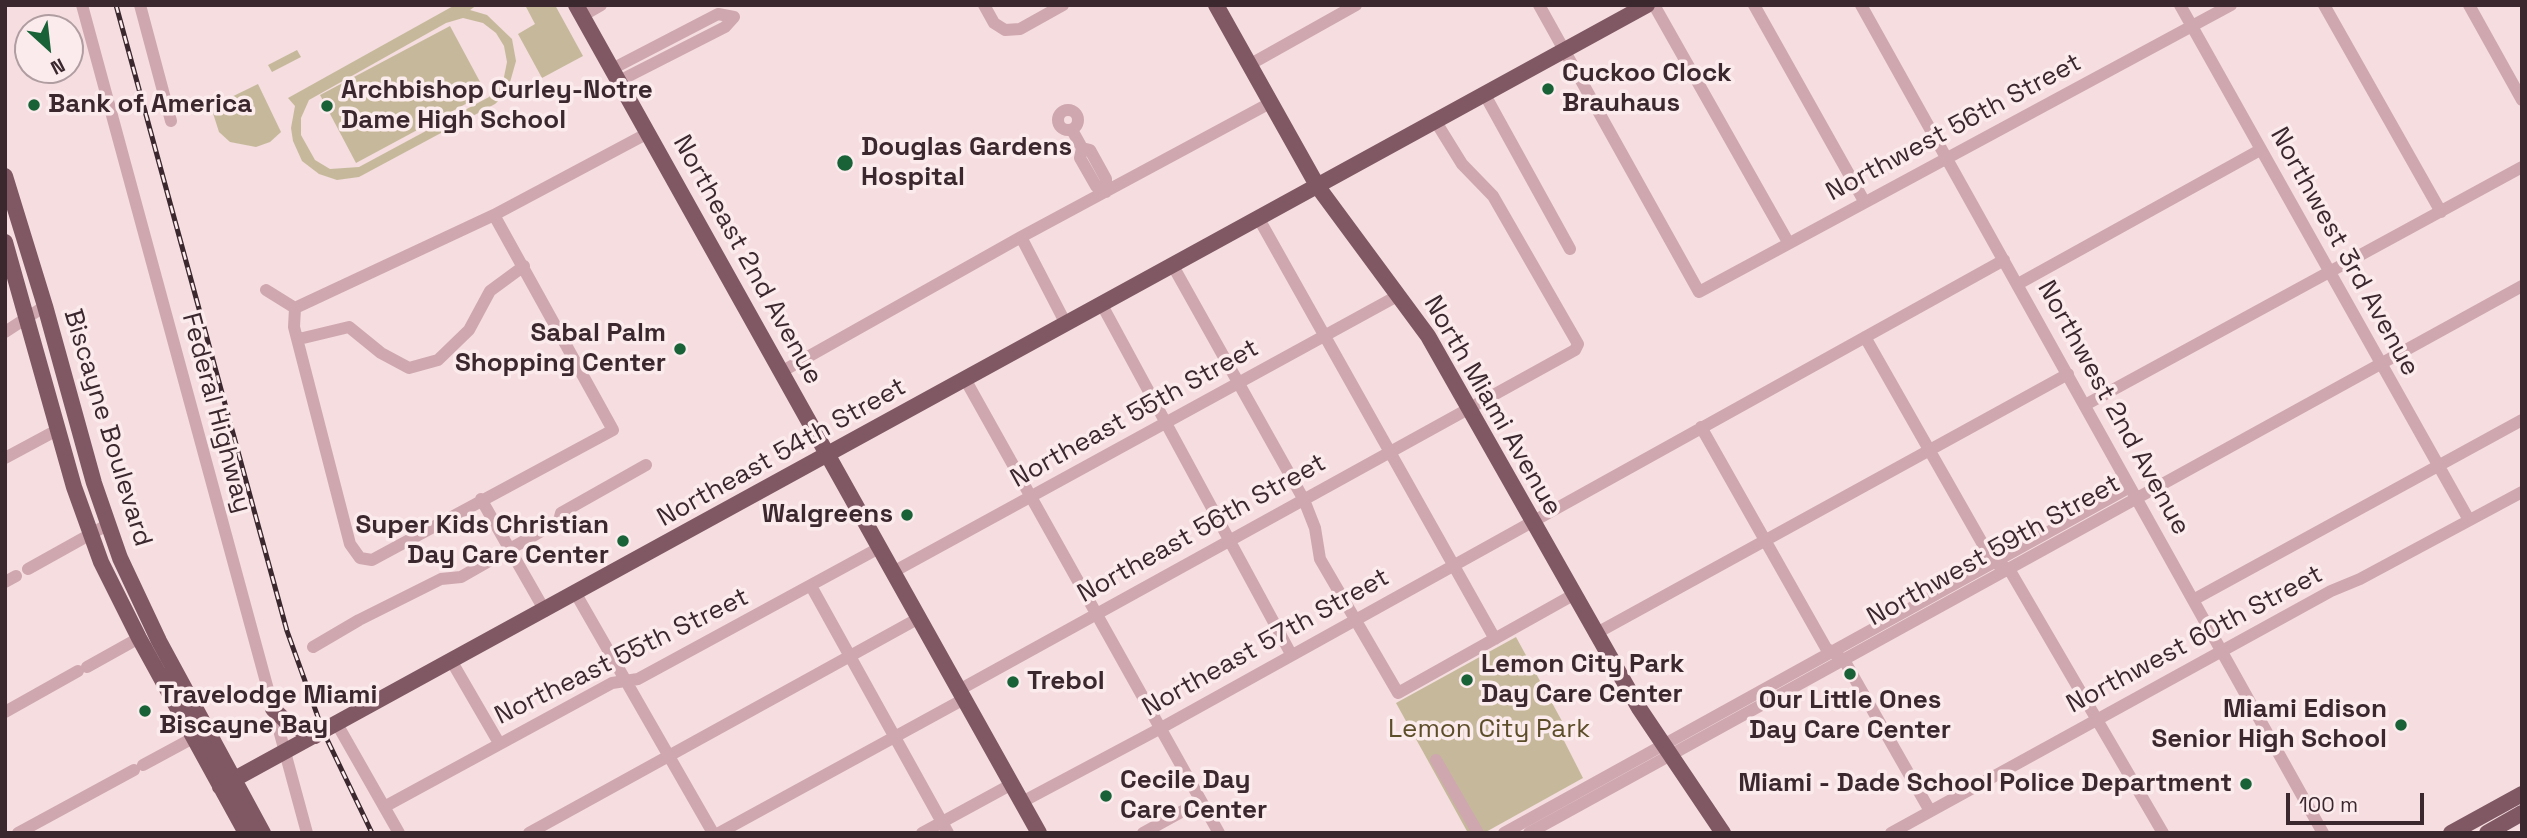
<!DOCTYPE html>
<html>
<head>
<meta charset="utf-8">
<style>
  body { margin:0 }
  #map { position:relative; width:2527px; height:838px; overflow:hidden; background:#f5dde0; font-family:"Space Grotesk",sans-serif }
  canvas { display:block }
  .frame { position:absolute; inset:0; border:7px solid #3b282f; pointer-events:none }
  .north { position:absolute; left:14px; top:14px; width:70px; height:70px; box-sizing:border-box; background:#fcebed; border:2px solid #af9da1; border-radius:50%; rotate:153deg; font-size:19px; font-weight:700; line-height:28px; text-align:center; color:#3b282f }
  .north::after { content:''; display:block; margin:auto; width:24px; height:32px; background:#196237; clip-path:polygon(50% 0,100% 100%,50% 72%,0 100%) }
  .scale { position:absolute; left:2286px; top:793px; width:138px; height:32px; box-sizing:border-box; border:4px solid #3b282f; border-top:0; padding-left:9px; font-size:21px; line-height:24px; white-space:nowrap; color:#3b282f; -webkit-text-stroke:5px #fcebed; paint-order:stroke }
</style>
</head>
<body>
<div id="map">
<canvas width="2527" height="838"></canvas>
<div class="frame"></div>
<div class="north">N</div>
<div class="scale">100 m</div>
</div>
<script>
const c = document.querySelector('canvas').getContext('2d');
c.lineJoin = 'round';
function fillPath(path, color) { c.fillStyle = color; c.fill(path, 'evenodd'); }
const toPath = rows => new Path2D(rows.map(r => 'M' + r).join(''));
function strokePath(path, color, width, dash) { c.strokeStyle = color; c.lineWidth = width; c.lineCap = dash ? 'butt' : 'round'; c.setLineDash(dash || []); c.stroke(path); }
function label(font, color, halo, rows, align = 'center') {
  c.font = font + ' "Space Grotesk",sans-serif'; c.lineWidth = 7; c.setLineDash([]); c.textBaseline = 'middle'; c.strokeStyle = halo; c.fillStyle = color; for (const [text, x, y, turn = 0] of rows) {
    c.save(); c.translate(x, y); c.rotate((+turn || 0) * Math.PI / 180); c.textAlign = isNaN(turn) ? turn : align; if (halo) c.strokeText(text, 0, 0); c.fillText(text, 0, 0); c.restore();
  }
}
fillPath(toPath([
  [455,5,477,5,470,10,487,15,512,39,516,61,507,93,495,104,359,177,337,180,319,174,302,161,293,141,291,128,295,106,288,98],
  [463,18,483,23,496,33,504,46,507,62,503,82,489,97,359,167,330,169,315,160,301,135,301,118,309,100,446,23],
  [525,5,555,5,583,56,542,78,518,34,535,24],
  [450,26,486,93,356,163,320,95],
  [297,50,301,57,272,72,268,65],
  [258,84,281,132,270,142,256,147,230,142,219,132,211,107],
  [1516,637,1563,723,1557,727,1583,778,1484,833,1468,833,1396,703]
]), '#c6b99b');
strokePath(toPath([
  [82,5,307,833],
  [140,5,171,121],
  [984,5,994,23,1005,30,1020,29,1063,5],
  [1539,5,1699,292,2231,5],
  [1654,5,1788,242],
  [1754,5,1864,201],
  [1861,5,2323,833],
  [2180,5,2469,520],
  [2324,5,2441,212],
  [2469,5,2522,100],
  [582,16,601,5],
  [1249,65,1356,5],
  [612,69,718,14,734,17,725,27,619,81],
  [1485,95,1570,249],
  '1058 120a10 10 0 1 1 20 0a10 10 0 1 1-20 0Z',
  [1072,130,1082,148,1090,150,1106,179,1106,192,1096,186,1080,158,1082,148],
  [1259,219,1495,639],
  [1021,237,1066,324],
  [1173,266,1304,500,1315,528,1320,559,1398,693,1573,595],
  [2018,284,2260,150],
  [266,290,295,308],
  [1102,305,1291,654],
  [295,308,294,327,350,544,360,558,372,560,613,430,494,215],
  [295,308,494,215,648,133],
  [5,332,45,306],
  [1865,337,1993,562,2009,569,2163,833],
  [299,339,349,327,381,353,409,368,438,360,469,330,490,291,524,266],
  [781,372,1021,237,1270,103],
  [965,379,1219,833],
  [2085,405,2522,167],
  [1701,427,1826,648,1844,660,1930,811],
  [5,458,59,429],
  [481,499,545,611],
  [28,569,107,525],
  [893,572,1399,295],
  [5,582,16,576],
  [811,586,948,833],
  [576,594,713,833],
  [2193,600,2522,420],
  [1595,634,2068,374],
  [313,647,359,620,441,579,461,577,559,521,561,513,646,465],
  [452,662,499,743],
  [87,667,139,638],
  [959,690,1575,350,1578,344,1493,196,1462,164,1436,122],
  [5,712,78,671],
  [337,724,399,833],
  [1436,760,1478,833],
  [143,765,193,738],
  [1022,802,1161,728,2004,260],
  [384,807,612,683,638,679,879,548],
  [18,833,134,770],
  [529,833,919,618],
  [719,833,964,699],
  [922,833,1012,784],
  [1143,833,1201,801],
  [1504,833,2130,487],
  [1529,833,2522,286],
  [1891,833,2331,591,2360,579,2522,492]
]), '#cfa7af', 12);
strokePath(toPath([
  [576,5,1039,833],
  [1216,5,1318,187,1428,336,1639,708,1723,833],
  [5,176,45,306,94,483,120,558,159,641,263,833],
  [5,242,74,487,101,562,139,638,246,833],
  [273,709,289,724,315,736],
  [220,787,1647,5],
  [2451,833,2522,794],
  [2487,833,2522,813]
]), '#7f5864', 16);
const rail = toPath([
  [116,5,287,631,323,731,372,833]
]);
strokePath(rail, '#3b282f', 5);
strokePath(rail, '#fcebed', 2.5, [8]);
for (const [x, y, r, color] of [
  [1548,89,7,"#196237"],
  [34,105,7,"#196237"],
  [327,106,7,"#196237"],
  [845,163,9,"#196237"],
  [680,349,7,"#196237"],
  [907,515,7,"#196237"],
  [623,541,7,"#196237"],
  [1850,674,7,"#196237"],
  [1467,680,7,"#196237"],
  [1013,682,7,"#196237"],
  [145,711,7,"#196237"],
  [2401,725,7,"#196237"],
  [2246,784,7,"#196237"],
  [1106,796,7,"#196237"]
]) { const dot = new Path2D(); dot.arc(x, y, r, 0, 2 * Math.PI); c.fillStyle = color; c.fill(dot); strokePath(dot, '#fcebed', 2.5); }
label('bold 26px', '#3b282f', '#fcebed', [
  ["Cuckoo Clock",1562,74],
  ["Brauhaus",1562,104],
  ["Archbishop Curley-Notre",341,91],
  ["Dame High School",341,121],
  ["Bank of America",48,105],
  ["Douglas Gardens",861,148],
  ["Hospital",861,178],
  ["Sabal Palm",666,334,"right"],
  ["Shopping Center",666,364,"right"],
  ["Walgreens",893,515,"right"],
  ["Super Kids Christian",609,526,"right"],
  ["Day Care Center",609,556,"right"],
  ["Lemon City Park",1481,665],
  ["Day Care Center",1481,695],
  ["Trebol",1027,682],
  ["Travelodge Miami",159,696],
  ["Biscayne Bay",159,726],
  ["Our Little Ones",1850,701,"center"],
  ["Day Care Center",1850,731,"center"],
  ["Miami Edison",2387,710,"right"],
  ["Senior High School",2387,740,"right"],
  ["Cecile Day",1120,781],
  ["Care Center",1120,811],
  ["Miami - Dade School Police Department",2232,784,"right"]
], 'left');
label('26px', '#3b282f', '#fcebed', [
  ["Northwest 56th Street",1954,128,-28],
  ["Northwest 3rd Avenue",2344,252,61],
  ["Northeast 2nd Avenue",747,260,61],
  ["North Miami Avenue",1492,406,60],
  ["Northwest 2nd Avenue",2113,408,61],
  ["Federal Highway",216,413,75],
  ["Northeast 55th Street",1135,414,-29],
  ["Biscayne Boulevard",107,428,73],
  ["Northeast 54th Street",782,453,-29],
  ["Northeast 56th Street",1202,529,-29],
  ["Northwest 59th Street",1994,551,-29],
  ["Northwest 60th Street",2195,640,-28],
  ["Northeast 57th Street",1266,643,-29],
  ["Northeast 55th Street",622,657,-26]
]);
label('26px', '#5c4e29', '#fcebed', [
  ["Lemon City Park",1489,730]
]);
</script>
</body>
</html>
